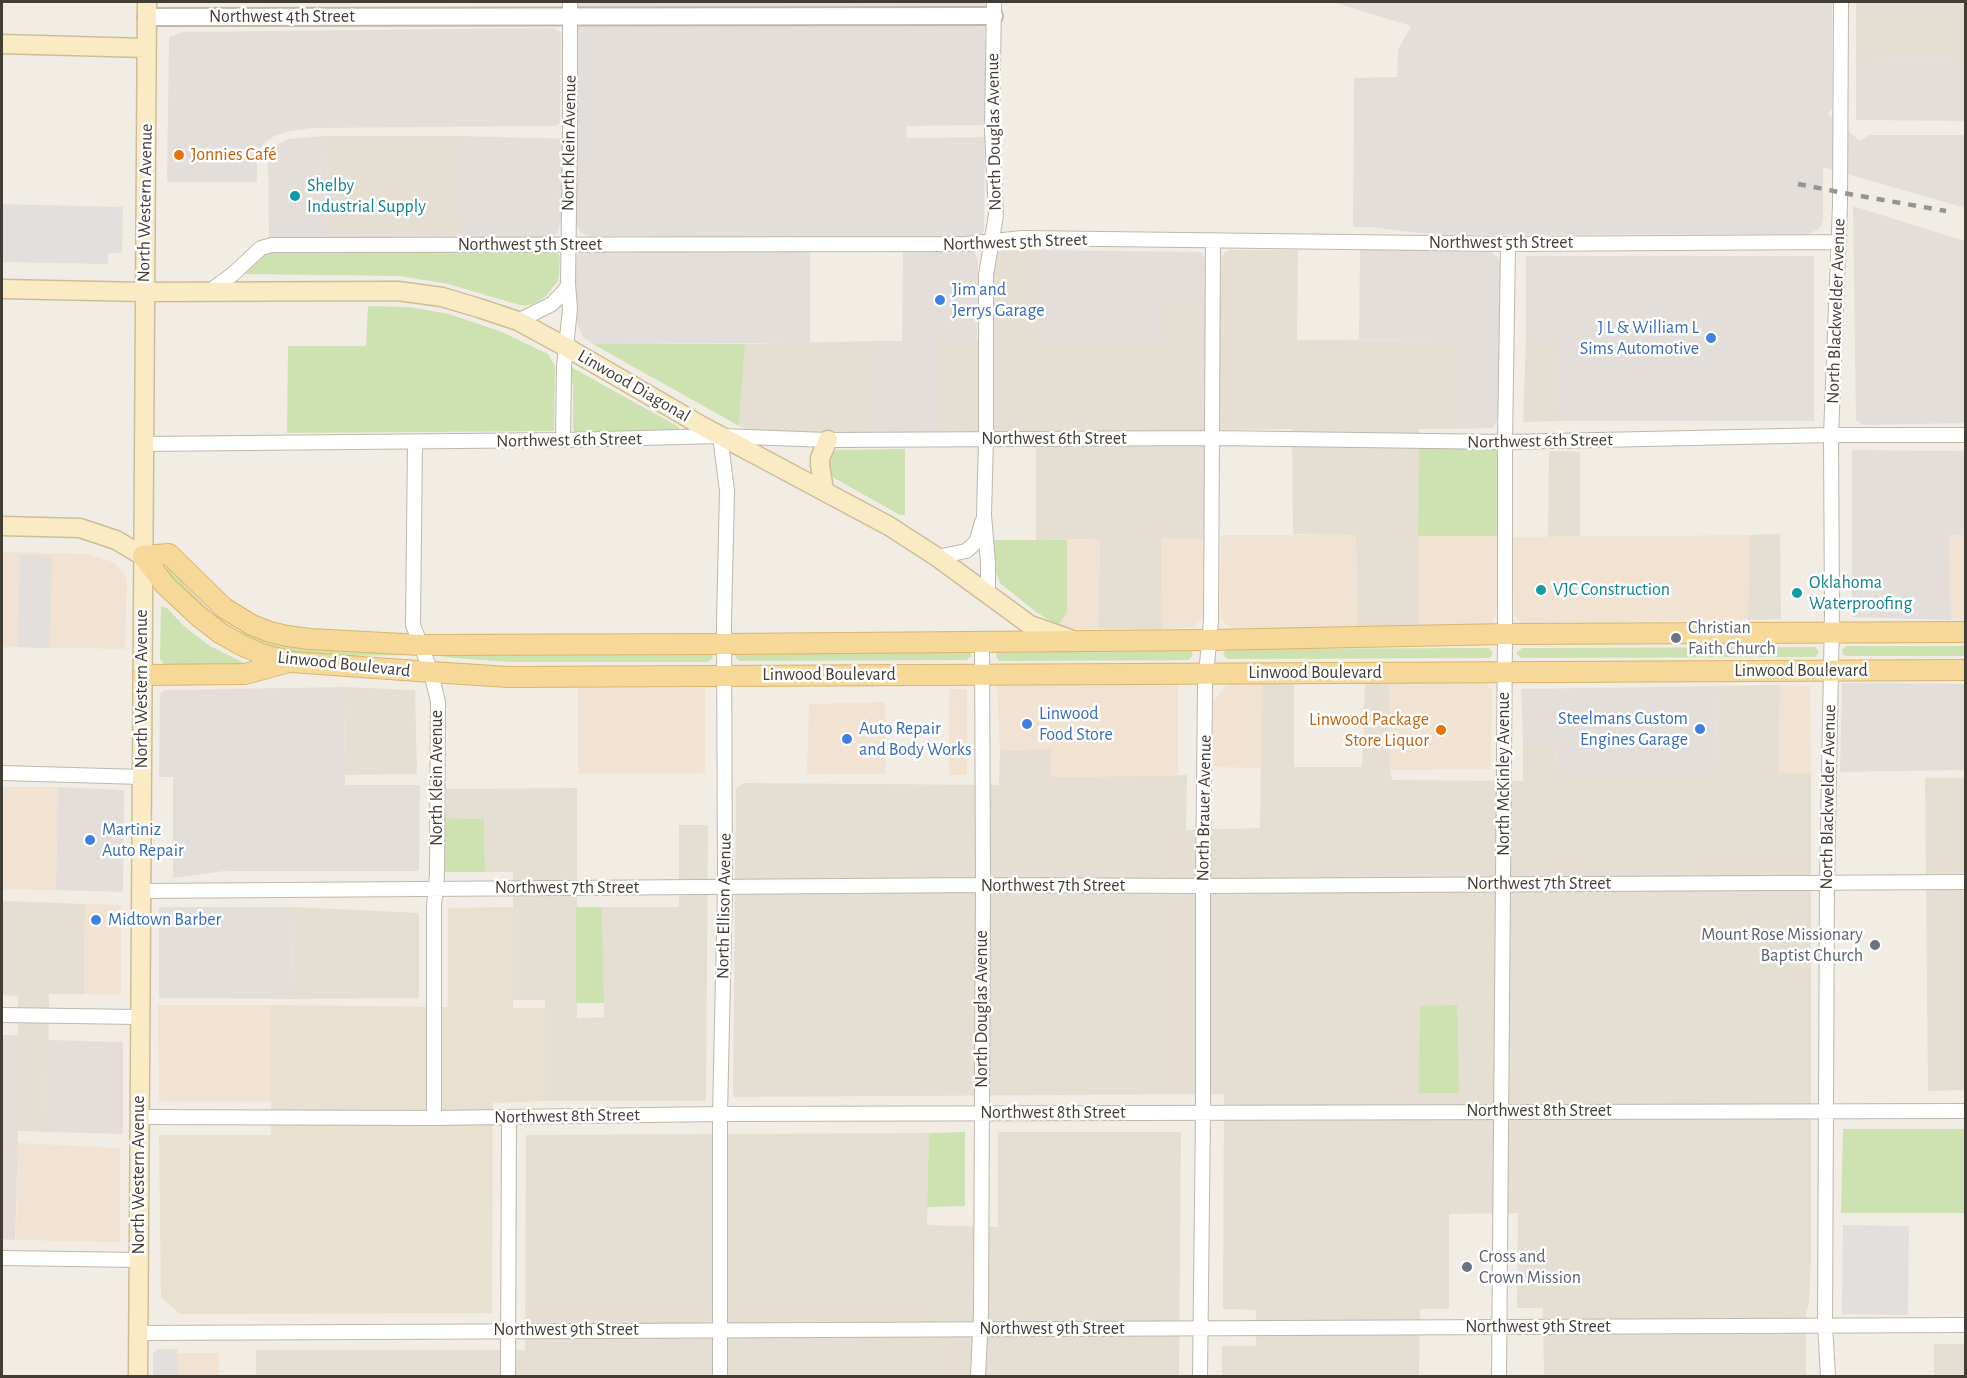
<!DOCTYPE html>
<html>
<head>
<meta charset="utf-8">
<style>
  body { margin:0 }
  #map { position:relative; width:1967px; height:1378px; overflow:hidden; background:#f1ede5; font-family:"Alegreya Sans",sans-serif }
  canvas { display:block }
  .frame { position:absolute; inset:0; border:3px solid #423d35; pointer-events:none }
</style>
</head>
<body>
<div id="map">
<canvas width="1967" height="1378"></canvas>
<div class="frame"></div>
</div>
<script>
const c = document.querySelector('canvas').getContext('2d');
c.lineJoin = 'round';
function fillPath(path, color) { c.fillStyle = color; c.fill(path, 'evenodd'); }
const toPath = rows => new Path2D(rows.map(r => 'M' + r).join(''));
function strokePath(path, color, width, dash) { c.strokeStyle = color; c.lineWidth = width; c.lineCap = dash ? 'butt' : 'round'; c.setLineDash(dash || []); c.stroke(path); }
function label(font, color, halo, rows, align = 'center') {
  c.font = font + ' "Alegreya Sans",sans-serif'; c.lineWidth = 5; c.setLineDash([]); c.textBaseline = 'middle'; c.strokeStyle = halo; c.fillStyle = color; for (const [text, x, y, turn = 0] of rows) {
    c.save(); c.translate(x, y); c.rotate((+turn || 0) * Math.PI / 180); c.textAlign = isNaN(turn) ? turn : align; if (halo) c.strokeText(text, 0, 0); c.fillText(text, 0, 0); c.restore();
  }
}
fillPath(toPath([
  [1856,2,1965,2,1965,60,1856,61],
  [327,136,459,136,459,238,328,238],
  [1002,250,1038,250,1038,341,1164,303,1221,303,1221,258,1224,253,1230,250,1298,250,1297,340,1456,339,1455,429,1419,429,1419,628,1357,628,1356,535,1293,534,1292,429,1204,430,1204,539,1161,539,1162,629,1098,629,1100,539,1036,540,1036,431,937,432,937,340,994,340,994,259,995,254],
  [1526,339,1558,339,1557,421,1523,422],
  [875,341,875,432,756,432,749,431,739,426,745,344],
  [1549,451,1580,452,1580,536,1548,537],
  [1780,534,1781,619,1748,620,1749,535],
  [1365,681,1389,681,1390,770,1392,780,1523,781,1523,741,1557,741,1556,770,1717,772,1716,686,1780,685,1779,773,1811,773,1811,1259,1809,1304,1806,1314,1806,1376,1544,1376,1543,1308,1517,1308,1518,1213,1449,1214,1449,1309,1420,1309,1419,1376,1222,1376,1222,1346,1256,1346,1256,1310,1223,1309,1224,1094,733,1097,736,789,743,783,999,785,1000,750,1051,749,1051,777,1187,775,1186,830,1260,828,1262,684,1294,682,1294,767,1362,767],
  [344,687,415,690,417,774,345,775],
  [1925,778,1965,778,1965,1090,1928,1091],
  [577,788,577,1018,604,1017,602,907,679,907,679,825,708,825,706,1101,545,1101,545,1000,513,1000,513,872,485,872,484,819,445,818,446,789],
  [2,901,85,904,84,994,49,994,47,1132,18,1131,18,996,2,995],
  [292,907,419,913,419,998,291,999],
  [998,1132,1181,1132,1179,1376,256,1376,256,1350,525,1350,526,1135,929,1133,927,1225,998,1227],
  [1934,1344,1965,1344,1965,1376,1934,1376]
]), '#e4ded3');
fillPath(toPath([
  [1221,535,1356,535,1357,628,1235,628,1228,626,1222,620,1220,613],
  [1749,535,1748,620,1521,623,1514,613,1513,537],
  [1949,535,1965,535,1965,620,1951,620],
  [1418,536,1497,536,1497,607,1496,615,1492,623,1487,626,1419,628],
  [1161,538,1204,539,1203,611,1201,620,1194,627,1162,629],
  [1100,539,1098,629,1068,629,1058,626,1067,613,1067,540],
  [2,552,87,554,113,562,123,571,127,580,125,649,2,647],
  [1483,680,1492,690,1491,769,1390,770,1389,681],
  [997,684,1178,685,1178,776,1051,777,1051,749,1000,750],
  [1227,684,1262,684,1261,768,1213,767,1213,702],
  [1780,685,1810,686,1811,773,1779,773],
  [578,688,705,688,705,773,578,774],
  [949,689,967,689,967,775,949,775],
  [885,702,886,774,807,774,809,704],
  [2,787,58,787,56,890,2,889],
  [85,904,121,905,121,995,84,994],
  [158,1005,271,1005,272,1102,159,1101],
  [18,1143,120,1148,120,1242,16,1240],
  [159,1353,219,1353,219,1376,159,1376]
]), '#f2e2d1');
fillPath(toPath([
  [578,2,985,2,985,125,906,126,907,138,985,137,984,232,981,236,977,237,810,237,810,343,593,344,583,337,578,326,575,313,575,261,579,252,584,250,683,250,683,237,588,236,581,233,575,222,560,222,558,232,549,238,459,238,459,136,577,139],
  [1332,2,1832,2,1832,108,1828,114,1860,141,1869,135,1965,135,1965,208,1823,167,1823,221,1819,229,1809,234,1435,235,1369,227,1353,227,1354,78,1397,77,1398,50,1411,26],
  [554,28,560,32,561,35,560,123,557,126,311,128,290,131,274,136,262,145,257,163,257,182,167,182,169,37,183,32],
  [1965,60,1965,121,1856,120,1856,61],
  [327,136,328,238,269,238,268,163,269,155,273,147,288,139],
  [1853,206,1965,241,1965,423,1863,425,1856,420],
  [1360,249,1487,250,1498,257,1500,263,1498,419,1493,428,1455,429,1455,339,1359,339],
  [903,250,969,250,975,253,978,260,977,340,937,340,937,432,875,432,875,341,902,341],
  [1038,250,1201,252,1205,258,1205,303,1164,303,1164,341,1037,341],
  [1526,256,1814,256,1814,421,1557,421,1558,339,1526,339],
  [1852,450,1965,451,1965,535,1949,535,1951,620,1852,617],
  [1842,683,1965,684,1965,770,1840,772],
  [1716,686,1717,772,1556,771,1557,741,1523,741,1521,689],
  [344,687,345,785,420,785,419,871,225,871,173,878,173,777,159,777,160,694,165,690],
  [58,787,124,790,123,892,56,890],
  [159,907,292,907,291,999,159,998],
  [2,1035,18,1035,18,1143,15,1240,2,1239],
  [48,1040,123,1042,123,1134,47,1132]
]), '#e3ded9');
fillPath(toPath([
  [513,907,513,1008,545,1008,545,1101,493,1103,492,1313,180,1314,161,1298,159,1135,271,1135,271,1005,448,1007,448,908]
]), '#e9e1cf');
fillPath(toPath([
  [272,251,554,251,560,256,559,276,558,281,546,296,534,304,523,306,448,284,400,276,242,274,260,254],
  [368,306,409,307,449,314,502,332,548,354,555,366,554,431,287,433,288,346,366,346],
  [593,344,745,344,739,426,648,375],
  [571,367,679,427,679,431,575,433,573,428,573,386,569,368],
  [1419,445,1498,448,1497,536,1418,536],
  [905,449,905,515,900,515,834,478,830,474,826,462,830,454,837,450],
  [993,540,1067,540,1067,613,1058,626,1036,612,1000,583,994,567],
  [165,567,169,568,210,611,223,621,239,631,268,643,314,650,408,652,411,655,321,656,291,652,267,646,238,634,204,611,165,570],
  [161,606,167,608,185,627,210,646,246,664,170,667,165,665,160,659],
  [1846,646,1965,646,1965,656,1847,656,1843,655,1842,650],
  [1815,647,1819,652,1815,657,1521,658,1516,653,1522,648],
  [1489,648,1493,653,1491,657,1488,658,1227,659,1223,654,1226,650,1229,649],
  [1191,650,1193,655,1189,660,999,661,996,656,997,652,1000,651],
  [737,652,970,652,972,656,967,660,740,661,738,660,735,656],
  [439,654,712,654,713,656,712,659,708,662,508,662,442,657],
  [445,818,484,819,485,872,445,872],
  [576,907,602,907,604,1003,576,1003],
  [1457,1005,1459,1093,1419,1093,1420,1006],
  [1843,1129,1965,1129,1965,1213,1841,1213],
  [965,1132,965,1206,927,1207,929,1133]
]), '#cde2b0');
fillPath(toPath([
  [2,204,123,207,122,253,108,253,108,264,2,262],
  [20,555,52,555,50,648,18,647],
  [1843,1225,1909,1226,1908,1315,1842,1314],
  [158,1349,178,1349,177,1376,153,1376,153,1353]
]), '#e2dfdd');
const minor = toPath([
  [210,291,233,274,261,248,272,245,966,244,1022,238,1508,244,1837,242],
  [518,321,552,304,566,289,568,284],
  [563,440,564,367,570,309,568,284,570,133,570,2],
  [415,442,413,625,431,672,438,702,437,875,434,906,434,1118],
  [143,444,563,440,720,436,828,440,1212,438,1505,442,1831,435,1966,435],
  [937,557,966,551,972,546,977,540,982,522],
  [988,594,988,563,984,515,986,439,986,275,996,215,992,130,994,2],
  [2,773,142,777],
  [141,891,983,885,1203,886,1966,882],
  [2,1015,140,1017],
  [140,1117,434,1118,720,1114,1966,1111],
  [2,1258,139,1260],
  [138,1333,1966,1325],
  [508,1376,509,1117],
  [720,1376,720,1114,725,887,724,623,727,491,720,436],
  [978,1376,981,1313,983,885,982,641],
  [1200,1376,1203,1112,1203,886,1205,686,1211,621,1213,240],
  [1499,1376,1505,634,1505,442,1508,244],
  [1828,1376,1825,1325,1827,883,1832,614,1831,435,1840,205,1841,2]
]);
const tertiary = toPath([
  [146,17,994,16]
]);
const secondary = toPath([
  [2,44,146,48],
  [2,289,144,292,398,291,442,297,479,308,518,321,566,347,702,426,889,526,937,557,1030,625,1070,639],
  [824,490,820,465,820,458,828,440],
  [2,526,80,528,116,540,143,556],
  [138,1376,147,2]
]);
const primary = toPath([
  [143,556,165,585,197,615,220,633,241,645,264,655,292,662,431,672,509,677,1966,670],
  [143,556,169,554,224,608,252,625,270,632,287,636,310,639,421,645,724,644,1210,640,1505,634,1966,632],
  [143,675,245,674,289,662]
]);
strokePath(minor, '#beb7ab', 16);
strokePath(tertiary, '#beb7ab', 20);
strokePath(secondary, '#cdbd97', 21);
strokePath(primary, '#d9b46a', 22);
strokePath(minor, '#fff', 14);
strokePath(tertiary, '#fff', 16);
strokePath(secondary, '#faebc5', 18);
strokePath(primary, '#f6d899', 20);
strokePath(toPath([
  [1798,184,1849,194,1946,211]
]), '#949494', 4.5, [8, 8]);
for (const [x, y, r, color] of [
  [179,155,6,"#e8710a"],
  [295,196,6,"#0f9aa8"],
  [940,300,6,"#3f7fe0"],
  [1711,338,6,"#3f7fe0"],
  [1541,590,6,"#0f9aa8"],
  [1797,593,6,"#0f9aa8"],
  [1676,638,6,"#6b7280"],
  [1027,724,6,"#3f7fe0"],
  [1700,729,6,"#3f7fe0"],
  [1441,730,6,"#e8710a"],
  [847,739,6,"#3f7fe0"],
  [90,840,6,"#3f7fe0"],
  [96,920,6,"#3f7fe0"],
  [1875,945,6,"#6b7280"],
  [1467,1267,6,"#6b7280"]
]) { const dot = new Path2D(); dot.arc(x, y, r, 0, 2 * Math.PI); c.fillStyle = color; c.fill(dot); strokePath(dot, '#fff', 2); }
label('18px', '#423d35', '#fff', [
  ["Northwest 4th Street",282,17],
  ["North Douglas Avenue",994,132,-91],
  ["North Klein Avenue",569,143,-89],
  ["North Western Avenue",145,203,-89],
  ["Northwest 5th Street",1015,242,-2],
  ["Northwest 5th Street",1501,243],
  ["Northwest 5th Street",530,245],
  ["North Blackwelder Avenue",1836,311,-88],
  ["Linwood Diagonal",634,386,30],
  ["Northwest 6th Street",1054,439],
  ["Northwest 6th Street",569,440,-1],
  ["Northwest 6th Street",1540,441,-1],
  ["Linwood Boulevard",344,664,6],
  ["Linwood Boulevard",1801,671],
  ["Linwood Boulevard",1315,673],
  ["Linwood Boulevard",829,675],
  ["North Western Avenue",142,689,-90],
  ["North McKinley Avenue",1504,774,-90],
  ["North Klein Avenue",437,778,-90],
  ["North Blackwelder Avenue",1828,797,-89],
  ["North Brauer Avenue",1204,808,-89],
  ["Northwest 7th Street",1539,884],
  ["Northwest 7th Street",1053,886],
  ["Northwest 7th Street",567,888],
  ["North Ellison Avenue",724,906,-89],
  ["North Douglas Avenue",982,1009,-90],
  ["Northwest 8th Street",1539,1111],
  ["Northwest 8th Street",1053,1113],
  ["Northwest 8th Street",567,1116,-1],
  ["North Western Avenue",139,1175,-90],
  ["Northwest 9th Street",1538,1327],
  ["Northwest 9th Street",1052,1329],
  ["Northwest 9th Street",566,1330]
]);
label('18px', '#c56008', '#fff', [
  ["Jonnies Café",191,155],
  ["Linwood Package",1429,720,"right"],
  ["Store Liquor",1429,741,"right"]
], 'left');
label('18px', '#0d838f', '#fff', [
  ["Shelby",307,186],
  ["Industrial Supply",307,207],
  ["Oklahoma",1809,583],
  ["Waterproofing",1809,604],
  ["VJC Construction",1553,590]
], 'left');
label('18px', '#366cbe', '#fff', [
  ["Jim and",952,290],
  ["Jerrys Garage",952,311],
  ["J L & William L",1699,328,"right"],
  ["Sims Automotive",1699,349,"right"],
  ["Linwood",1039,714],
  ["Food Store",1039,735],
  ["Steelmans Custom",1688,719,"right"],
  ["Engines Garage",1688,740,"right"],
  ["Auto Repair",859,729],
  ["and Body Works",859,750],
  ["Martiniz",102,830],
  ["Auto Repair",102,851],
  ["Midtown Barber",108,920]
], 'left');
label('18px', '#5b616d', '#fff', [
  ["Christian",1688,628],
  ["Faith Church",1688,649],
  ["Mount Rose Missionary",1863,935,"right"],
  ["Baptist Church",1863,956,"right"],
  ["Cross and",1479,1257],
  ["Crown Mission",1479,1278]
], 'left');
</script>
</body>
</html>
